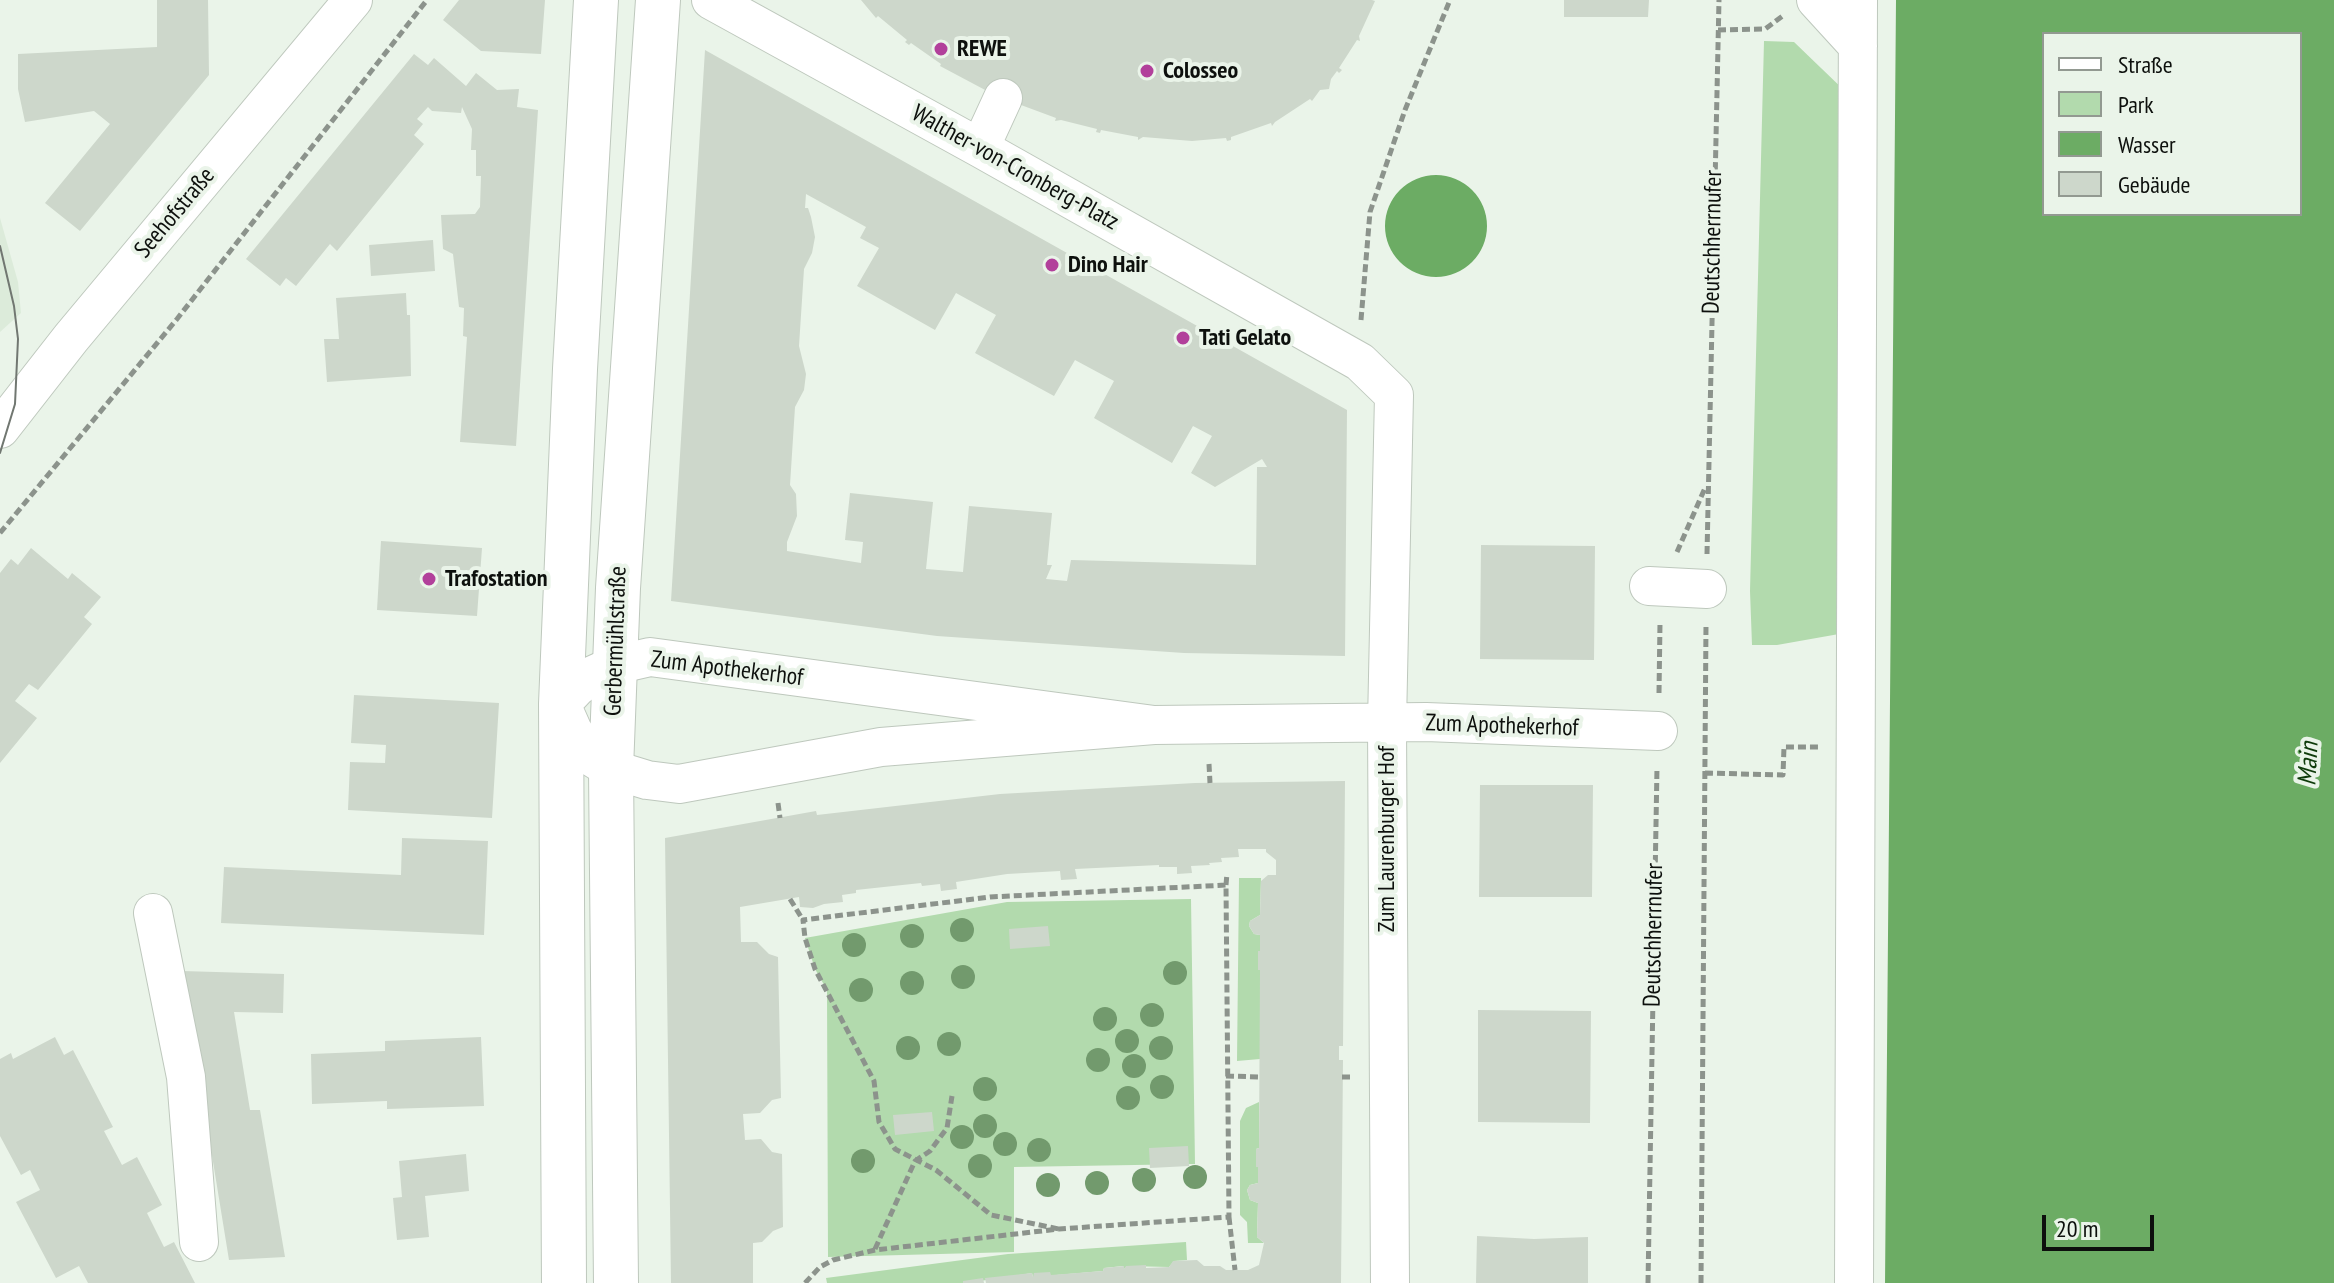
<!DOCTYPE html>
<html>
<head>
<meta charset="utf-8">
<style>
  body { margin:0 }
  #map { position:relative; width:2334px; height:1283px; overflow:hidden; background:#eaf4e9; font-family:"PT Sans Narrow",sans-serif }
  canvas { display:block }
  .legend { position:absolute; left:2042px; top:32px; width:260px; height:184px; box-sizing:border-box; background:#eaf4e9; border:2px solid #929991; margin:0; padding:10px 14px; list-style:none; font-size:24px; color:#0d100d }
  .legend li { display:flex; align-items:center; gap:16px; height:40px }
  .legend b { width:40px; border:2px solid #929991 }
  .scale { position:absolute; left:2042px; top:1215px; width:112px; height:36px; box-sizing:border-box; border:4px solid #0d100d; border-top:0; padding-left:10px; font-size:24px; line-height:28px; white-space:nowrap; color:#0d100d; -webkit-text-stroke:6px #eaf4e9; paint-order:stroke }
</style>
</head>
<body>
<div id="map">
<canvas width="2334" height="1283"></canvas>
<ul class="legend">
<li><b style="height:10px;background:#fff"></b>Straße</li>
<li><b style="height:22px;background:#b2daad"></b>Park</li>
<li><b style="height:22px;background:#6cac64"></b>Wasser</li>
<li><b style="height:22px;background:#cdd7cb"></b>Gebäude</li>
</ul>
<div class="scale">20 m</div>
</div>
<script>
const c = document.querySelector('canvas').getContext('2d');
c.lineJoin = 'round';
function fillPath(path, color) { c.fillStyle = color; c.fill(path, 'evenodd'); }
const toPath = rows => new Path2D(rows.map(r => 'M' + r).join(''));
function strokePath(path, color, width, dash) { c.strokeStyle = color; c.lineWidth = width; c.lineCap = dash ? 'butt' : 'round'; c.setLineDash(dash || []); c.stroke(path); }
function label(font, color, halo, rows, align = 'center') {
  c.font = font + ' "PT Sans Narrow",sans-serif'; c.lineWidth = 8; c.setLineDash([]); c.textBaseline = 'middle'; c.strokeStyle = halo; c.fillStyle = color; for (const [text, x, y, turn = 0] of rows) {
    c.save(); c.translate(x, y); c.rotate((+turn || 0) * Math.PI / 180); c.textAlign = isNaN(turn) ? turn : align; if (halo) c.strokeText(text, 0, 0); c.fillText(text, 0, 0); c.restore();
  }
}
fillPath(toPath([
  [0,218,18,282,21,313,0,332]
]), '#dcebda');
fillPath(toPath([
  [1764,41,1794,42,1848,94,1839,634,1777,645,1752,645,1750,591],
  [1239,878,1261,878,1260,915,1250,921,1249,926,1254,934,1260,935,1260,951,1258,952,1258,969,1260,970,1260,1059,1237,1061],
  [1191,899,1195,1164,1014,1167,1014,1252,828,1257,827,990,815,969,805,938,1007,902],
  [1259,1102,1259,1148,1256,1149,1256,1166,1258,1167,1258,1183,1250,1185,1247,1190,1250,1200,1258,1203,1257,1237,1264,1243,1248,1243,1247,1222,1240,1215,1240,1121,1246,1108],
  [1186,1242,1187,1260,1174,1261,1169,1267,1127,1266,1124,1269,1123,1266,1104,1268,1103,1271,1033,1277,1032,1273,967,1283,827,1283,826,1278,1008,1254]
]), '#b2daad');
fillPath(toPath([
  [1896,0,2334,0,2334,1283,1885,1283],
  [2300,34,2300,214,2044,214,2044,34],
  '1385 226a51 51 0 1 1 102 0a51 51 0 1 1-102 0Z'
]), '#6cac64');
fillPath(toPath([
  [157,0,208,0,209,75,80,231,45,203,110,124,94,111,25,122,18,89,18,54,157,47],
  [459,0,545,0,541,54,481,51,443,20],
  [861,0,1372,0,1375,1,1359,36,1360,41,1357,40,1339,68,1342,70,1339,73,1337,71,1331,79,1329,89,1320,90,1312,101,1310,99,1275,122,1272,126,1271,123,1231,137,1231,140,1227,141,1226,138,1192,141,1143,137,1138,140,1138,137,1101,130,1100,133,1096,132,1097,129,1061,120,1055,121,1056,118,1021,105,1019,108,940,66,941,64,911,43,909,45,905,42,907,40,878,16,876,18],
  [1564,0,1649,0,1648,17,1564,17],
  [705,50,1347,410,1345,656,1184,653,937,636,671,601],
  [806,194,866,227,860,238,879,248,857,286,935,330,956,293,996,315,975,353,1054,396,1075,360,1114,381,1094,418,1172,463,1193,426,1212,436,1191,473,1215,487,1262,459,1267,467,1257,467,1256,565,1071,560,1067,581,1046,579,1052,565,1047,565,1052,513,969,506,963,572,926,569,933,502,850,493,845,540,863,542,861,563,787,551,787,542,797,516,796,494,790,485,795,407,804,390,806,374,799,346,804,269,812,253,815,237,811,217,808,208,805,208],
  [414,54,428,65,434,58,466,86,476,73,497,90,519,89,517,107,538,110,516,446,460,442,467,337,463,336,464,308,459,307,453,254,443,249,441,215,475,214,480,207,481,176,476,176,476,150,471,150,472,129,462,107,461,113,432,111,428,107,417,119,423,124,414,135,424,144,337,251,330,244,296,286,286,278,280,286,246,259],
  [433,240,435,271,371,276,369,245],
  [406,293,407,315,410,315,411,376,327,382,324,339,339,339,336,298],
  [381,541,482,548,477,616,377,610],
  [1481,545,1595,546,1594,660,1480,659],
  [31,548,68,579,72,573,101,597,84,617,92,624,38,690,29,684,15,701,37,718,0,763,0,573,11,559,18,565],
  [354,695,499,703,492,818,348,810,350,762,385,763,386,745,351,743],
  [1345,781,1343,1046,1339,1046,1339,1060,1343,1060,1341,1283,986,1283,985,1278,1032,1273,1033,1277,1034,1273,1050,1272,1051,1275,1103,1271,1104,1268,1124,1266,1124,1269,1126,1266,1146,1265,1146,1268,1169,1267,1173,1261,1197,1260,1204,1266,1220,1266,1226,1270,1248,1270,1259,1265,1264,1243,1257,1237,1258,1203,1250,1200,1247,1190,1250,1185,1258,1183,1258,1167,1256,1167,1256,1149,1259,1148,1260,970,1258,970,1258,951,1260,951,1260,935,1254,934,1249,926,1250,921,1260,915,1261,881,1268,875,1276,875,1276,860,1266,852,1266,849,1238,849,1239,857,1221,858,1222,862,1209,863,1210,865,1191,866,1192,873,1177,874,1177,867,1159,867,1159,865,1075,869,1077,879,1061,880,1060,871,1007,874,956,882,957,889,941,891,940,884,922,886,921,883,856,890,856,893,842,895,843,902,824,904,813,908,800,907,799,897,740,907,741,942,757,942,769,954,778,957,781,1098,772,1100,760,1113,743,1114,745,1140,761,1139,772,1152,782,1154,783,1227,773,1231,762,1242,753,1243,753,1283,671,1283,665,838,816,811,817,815,1000,794,1195,783],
  [1480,785,1593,785,1592,897,1479,897],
  [402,838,488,841,484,935,221,923,224,867,401,875],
  [1048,926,1050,946,1010,949,1009,929],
  [182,971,284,974,283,1013,234,1012,250,1110,260,1110,285,1257,229,1260],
  [1478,1010,1591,1011,1590,1123,1478,1122],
  [55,1037,64,1055,73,1050,113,1127,104,1131,122,1165,137,1157,162,1205,147,1213,164,1247,174,1242,195,1283,88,1283,79,1266,56,1278,16,1202,40,1190,30,1170,21,1175,0,1136,0,1059,11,1053,13,1059],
  [481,1037,484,1106,387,1109,387,1101,312,1104,311,1054,385,1051,385,1041],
  [932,1112,934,1131,895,1135,893,1115],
  [1188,1146,1189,1166,1150,1168,1149,1148],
  [466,1154,469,1191,425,1196,429,1237,397,1240,393,1198,402,1197,399,1161],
  [1477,1236,1534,1239,1588,1237,1588,1283,1476,1283],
  [983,1278,984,1283,963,1283,963,1281]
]), '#cdd7cb');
const minor = toPath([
  [711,0,980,148,1360,362,1394,395,1387,723,1390,1283],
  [1816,0,1858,46],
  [980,148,1003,98],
  [0,429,71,338,353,0],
  [1649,586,1707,589],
  [1154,725,650,657,615,665,593,675,577,687,561,704,573,731,590,756,611,769,647,780,679,784,881,747,1154,725,1426,722,1658,731],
  [153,913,186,1077,199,1242],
  [1854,1283,1858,0]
]);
const major = toPath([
  [564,1283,561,704,575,369,596,0],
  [616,1283,611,769,615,665,618,588,658,0]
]);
strokePath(minor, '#bec8bd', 40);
strokePath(major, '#bec8bd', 46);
strokePath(toPath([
  [1718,30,1765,29,1784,15],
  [1361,320,1370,212,1405,110,1450,0],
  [0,533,177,319,427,0],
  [1677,552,1705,488],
  [1707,554,1719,0],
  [1659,693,1660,623],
  [1209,764,1210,783],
  [1705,773,1783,775,1784,747,1820,747],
  [778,803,780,818],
  [1226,885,1227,873],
  [790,899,803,920],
  [1226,1076,1260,1077],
  [1342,1077,1354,1077],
  [1229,1217,1235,1270],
  [875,1249,915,1161,930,1151,947,1128,952,1096],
  [805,1283,820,1267,833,1260,875,1250,1059,1229,1229,1217,1226,885,990,897,803,920,805,938,815,969,874,1081,879,1122,895,1149,936,1170,991,1215,1059,1229],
  [1648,1283,1657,767],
  [1701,1283,1706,624]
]), '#8c938c', 5, [8, 4]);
strokePath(minor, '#fff', 38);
strokePath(major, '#fff', 44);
strokePath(toPath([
  [0,246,14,306,18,339,15,404,0,453]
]), '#717771', 2);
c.fillStyle = '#729a6d';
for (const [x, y] of [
  [962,930],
  [912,936],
  [854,945],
  [1175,973],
  [963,977],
  [912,983],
  [861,990],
  [1152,1015],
  [1105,1019],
  [1127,1041],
  [949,1044],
  [908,1048],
  [1161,1048],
  [1098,1060],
  [1134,1066],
  [1162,1087],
  [985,1089],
  [1128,1098],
  [985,1126],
  [962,1137],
  [1005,1144],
  [1039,1150],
  [863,1161],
  [980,1166],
  [1195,1177],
  [1144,1180],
  [1097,1183],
  [1048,1185]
]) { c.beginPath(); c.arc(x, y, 12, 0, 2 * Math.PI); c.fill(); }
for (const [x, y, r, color] of [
  [941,49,8,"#b2409b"],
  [1147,71,8,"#b2409b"],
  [1052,265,8,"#b2409b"],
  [1183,338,8,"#b2409b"],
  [429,579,8,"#b2409b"]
]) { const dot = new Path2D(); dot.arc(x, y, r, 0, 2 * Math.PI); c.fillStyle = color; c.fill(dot); strokePath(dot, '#eaf4e9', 3); }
label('bold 24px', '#0d100d', '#eaf4e9', [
  ["REWE",957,49],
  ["Colosseo",1163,71],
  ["Dino Hair",1068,265],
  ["Tati Gelato",1199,338],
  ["Trafostation",445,579]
], 'left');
label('24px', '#0d100d', '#eaf4e9', [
  ["Walther-von-Cronberg-Platz",1015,168,29],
  ["Seehofstraße",175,213,-50],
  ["Deutschherrnufer",1713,242,-89],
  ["Gerbermühlstraße",616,641,-88],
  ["Zum Apothekerhof",727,669,7],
  ["Zum Apothekerhof",1502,726,2],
  ["Zum Laurenburger Hof",1387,839,-90],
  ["Deutschherrnufer",1654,935,-89]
]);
label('italic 26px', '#0e3b0a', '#eaf4e9', [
  ["Main",2309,764,-87]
]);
</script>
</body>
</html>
